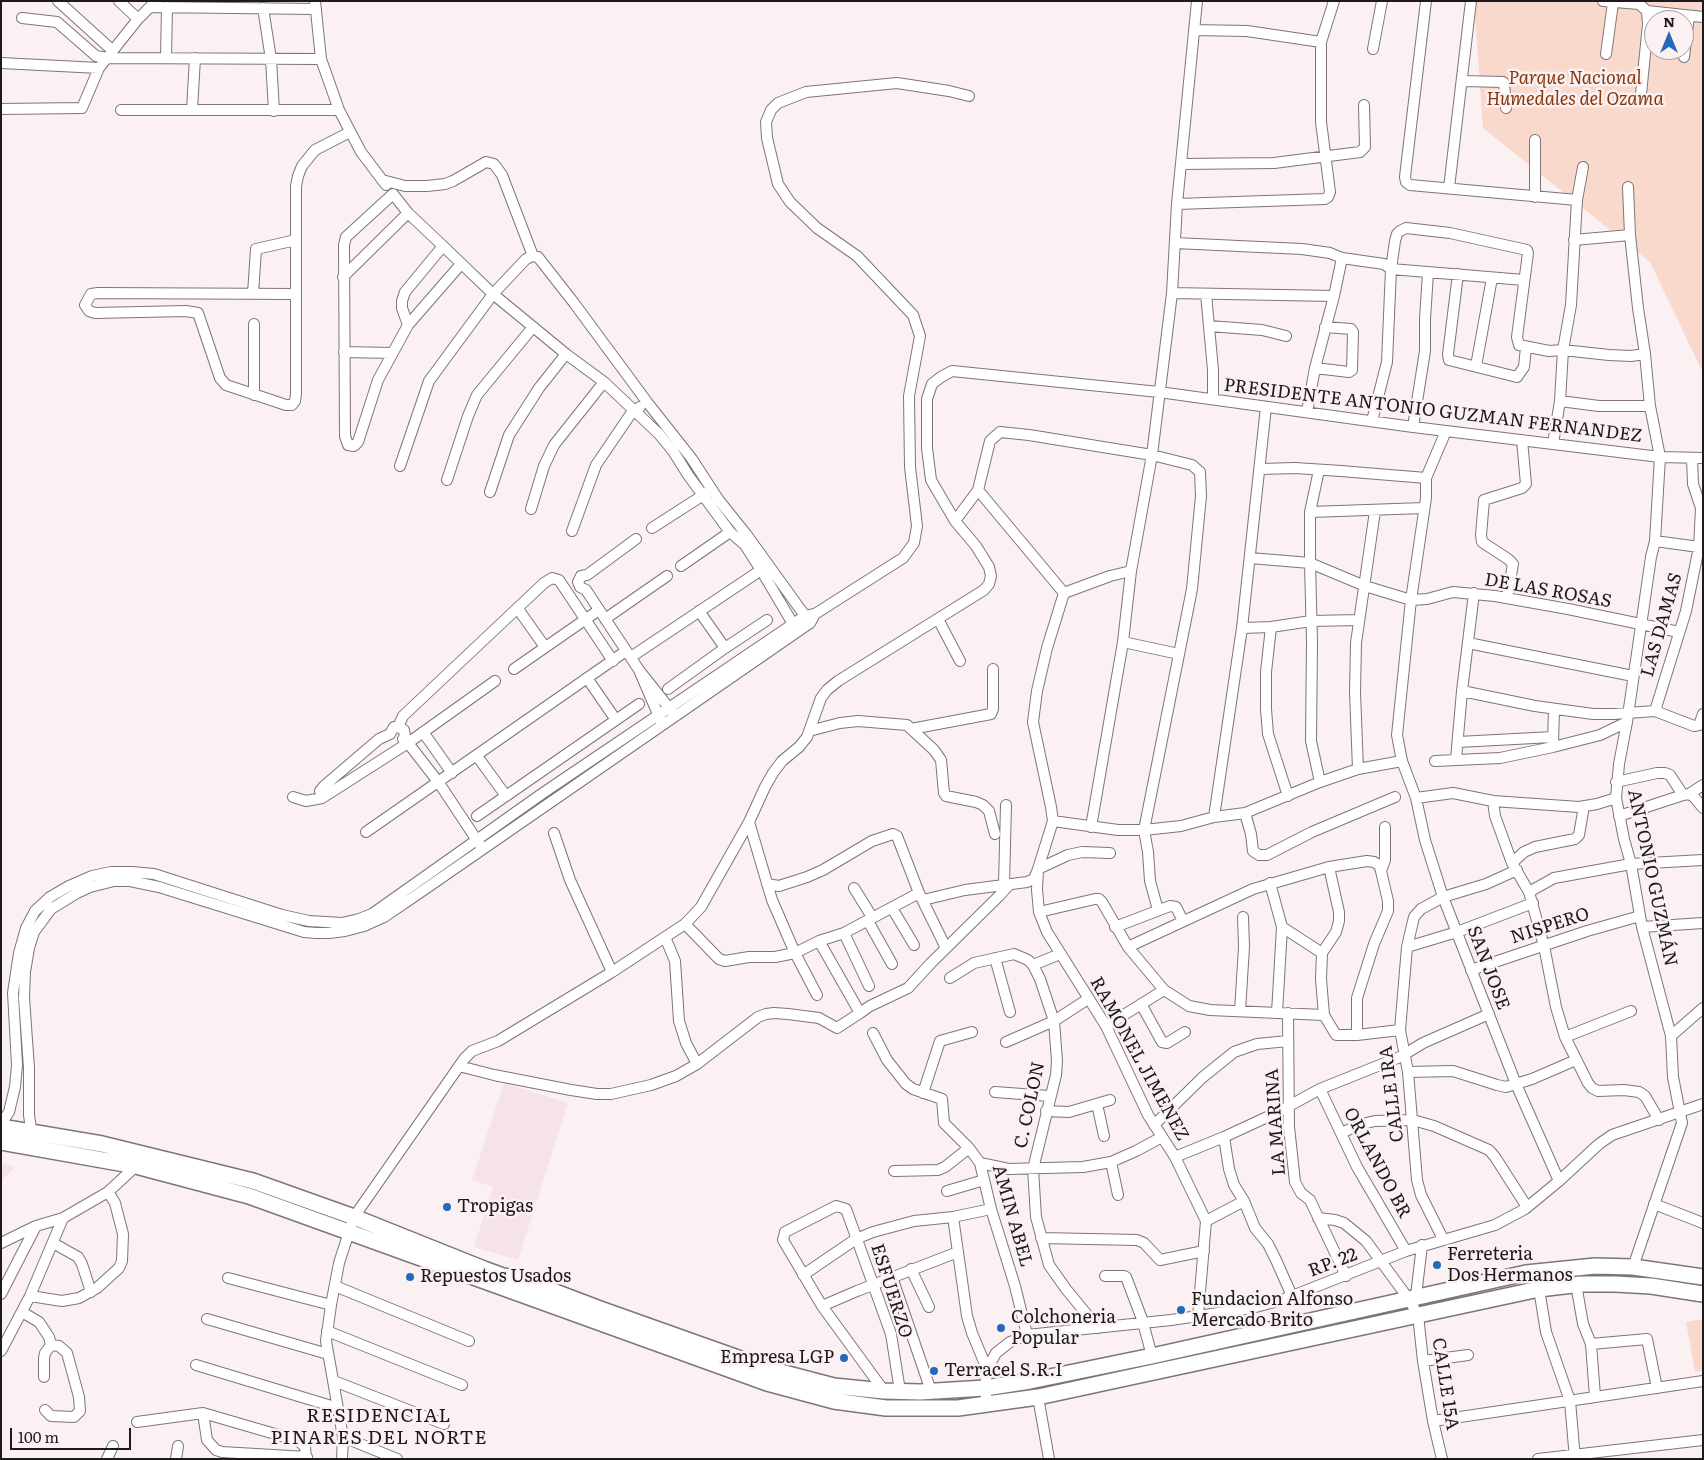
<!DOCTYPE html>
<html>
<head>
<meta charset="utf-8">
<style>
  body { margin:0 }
  #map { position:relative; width:1704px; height:1460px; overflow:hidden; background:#fbf1f3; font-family:Literata,serif }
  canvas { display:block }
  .frame { position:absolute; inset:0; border:2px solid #1e1a1b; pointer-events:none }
  .north { position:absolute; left:1644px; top:10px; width:50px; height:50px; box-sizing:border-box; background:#fbf1f3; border:1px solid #a39b9d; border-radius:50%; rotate:0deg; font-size:14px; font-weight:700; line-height:20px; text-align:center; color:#1e1a1b }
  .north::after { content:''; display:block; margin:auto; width:18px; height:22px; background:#2469ba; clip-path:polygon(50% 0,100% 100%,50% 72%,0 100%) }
  .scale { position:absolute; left:10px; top:1428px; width:121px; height:22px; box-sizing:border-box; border:2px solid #1e1a1b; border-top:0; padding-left:6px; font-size:15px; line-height:18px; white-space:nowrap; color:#1e1a1b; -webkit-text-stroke:4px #fbf1f3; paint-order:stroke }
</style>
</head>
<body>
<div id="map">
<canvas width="1704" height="1460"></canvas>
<div class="frame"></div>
<div class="north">N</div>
<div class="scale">100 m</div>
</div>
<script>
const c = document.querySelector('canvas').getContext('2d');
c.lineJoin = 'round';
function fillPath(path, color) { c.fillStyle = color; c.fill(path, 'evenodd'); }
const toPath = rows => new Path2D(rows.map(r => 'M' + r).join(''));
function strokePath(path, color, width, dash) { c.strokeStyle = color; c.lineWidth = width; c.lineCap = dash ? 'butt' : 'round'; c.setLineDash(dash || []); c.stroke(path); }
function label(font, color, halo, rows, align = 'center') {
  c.font = font + ' Literata,serif'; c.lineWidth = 5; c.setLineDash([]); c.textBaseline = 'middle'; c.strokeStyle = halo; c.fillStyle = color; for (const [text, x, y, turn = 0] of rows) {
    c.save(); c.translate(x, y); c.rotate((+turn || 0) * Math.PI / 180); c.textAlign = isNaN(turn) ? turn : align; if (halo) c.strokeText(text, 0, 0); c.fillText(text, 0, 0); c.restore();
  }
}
fillPath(toPath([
  [504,1083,568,1103,518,1260,474,1247,493,1187,472,1180],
  [1,1163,15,1167,1,1181]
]), '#f6e3e7');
fillPath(toPath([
  [1474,1,1703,1,1703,373,1650,262,1483,128],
  [1654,20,1684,20,1684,50,1654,50],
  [1703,1319,1703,1371,1695,1372,1686,1322]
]), '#f9d9cc');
const street = toPath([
  [58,1,112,50],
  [119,1,138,19],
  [315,1,321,59,339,110,361,152,386,185],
  [1426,1,1406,168,1405,177,1406,182,1410,185,1577,200],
  [1603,1,1639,4],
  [1638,1,1639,4,1647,11,1648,24,1641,94],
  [151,7,316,9],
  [263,8,271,59,274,111],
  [1647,11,1703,17],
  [22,18,57,22,96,56,107,58,321,59],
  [1194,30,1247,31,1321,42],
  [1373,49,1382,1],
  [1606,54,1613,3],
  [166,57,167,7],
  [1684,57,1689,16],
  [1,63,99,68,138,19,156,1],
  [1462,81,1503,82,1504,83,1506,108],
  [1,109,82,108,99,68],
  [121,110,339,110],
  [192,110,195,58],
  [1535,140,1535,197],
  [1181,164,1274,163,1360,152,1365,147,1364,105],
  [382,180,405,186,427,186,445,184,453,181,486,162,494,164,502,175,533,256],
  [1628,187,1630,235,1638,308,1645,354,1650,406,1660,457,1655,541,1651,557,1627,722,1619,764,1616,798,1624,839,1631,864,1642,927,1671,1036,1673,1077,1682,1123,1633,1267],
  [1449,188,1471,1],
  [1177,204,1325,199,1328,197,1330,192,1321,122,1321,42,1334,1],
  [1574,240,1630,235],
  [1175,243,1302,249,1330,253,1342,258,1384,264,1391,269,1524,280],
  [461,264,408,325,378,380,358,442,354,446,348,445,345,436,344,245,346,237,393,194,408,213,443,246,493,294,566,354,604,382,659,434,673,451,688,475,730,532,745,545,761,570,796,629],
  [1458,274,1448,354,1449,360,1517,377,1524,367,1526,347],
  [343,277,408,213],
  [1172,293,1334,296],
  [253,294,256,249,296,240],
  [296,294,98,293,91,294,85,305,89,311,95,313,186,311,198,313,220,378,226,385,286,405,292,405,295,401,296,394,296,186,298,176,302,166,315,150,350,132],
  [1206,294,1213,370,1213,399],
  [254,324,254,395],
  [408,325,402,308,402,301,405,292,443,246],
  [1209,326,1262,330,1286,336],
  [344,352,392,353],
  [1476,366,1492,278],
  [1315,368,1349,372,1352,370,1353,332,1351,329,1325,327],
  [1560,401,1599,406,1650,406],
  [1307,412,1315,368,1334,296,1342,258],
  [1372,421,1387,362,1391,269,1395,241,1397,234,1400,231,1406,228,1450,233,1527,250,1528,253,1517,337,1519,345,1549,351,1563,350,1609,355,1631,356,1645,354],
  [1413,427,1425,351,1425,319,1428,273],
  [1446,431,1426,478,1426,498,1411,600,1397,735,1402,761,1416,798,1425,840,1443,897,1516,1084,1559,1181],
  [1553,444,1560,401,1563,350,1571,305,1577,200,1583,167],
  [400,466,429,381,493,294,526,259,533,256,538,257,574,303,647,402,692,459,718,499,746,534,808,620],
  [1260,469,1295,468,1341,471,1426,478],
  [1319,470,1310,512,1310,563,1312,642,1311,741,1320,782],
  [447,480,468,416,477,395,533,327],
  [978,490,990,441,1000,432,1029,435,1152,455,1192,465,1200,472,1201,496,1192,589,1144,830,1148,852,1150,881,1158,910],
  [490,492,509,435,539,388,566,354],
  [531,509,544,466,554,445,604,382],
  [1310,512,1424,508],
  [955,521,978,490,1064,593],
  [652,528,708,492],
  [572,531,596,465,630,415,640,407],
  [636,539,587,575,581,576,578,582,580,587,586,590,639,670],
  [1655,541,1699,547],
  [1250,558,1310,563,1365,586,1411,600,1427,599,1453,592,1495,596,1568,609,1679,632],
  [681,566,730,532],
  [1064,593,1047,648,1037,691,1033,722,1051,807,1053,821,1038,869,1037,890,1039,912,1047,932,1106,1026,1148,1115,1175,1157,1206,1221,1198,1316],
  [1064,593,1110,576,1131,571],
  [1507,598,1513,564,1508,559,1482,542,1481,535,1484,500,1522,488,1526,484,1522,440],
  [518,609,545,647],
  [699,611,725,648],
  [815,614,903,558,914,543,917,526,910,467,909,396,920,336,913,315,857,256,817,228,790,202,778,184,767,138,766,122,771,110,778,103,806,92,897,83,949,91,969,96],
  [605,619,667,576],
  [938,619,960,661],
  [1271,627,1266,672,1266,709,1268,734,1288,796],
  [1242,628,1271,627,1311,621,1359,620],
  [1123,642,1179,654],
  [1468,643,1633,676],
  [631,657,767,566],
  [514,669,599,610],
  [587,678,616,720],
  [668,689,725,648,767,620],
  [1462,691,1535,706,1593,714,1614,714,1655,711,1694,726,1699,725,1703,714],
  [1655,711,1686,611,1699,547,1701,508,1693,484,1692,458],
  [661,721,639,670,673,713],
  [398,727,403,716,544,583,552,578,559,580,613,661],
  [911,729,991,714,993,709,993,669],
  [809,731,840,723,858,721,907,725,934,750,941,760,944,793,946,796,976,802,983,805,989,811,995,834],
  [423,732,452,773],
  [1458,742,1553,737],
  [1553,744,1554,709],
  [477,756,506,796],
  [1456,759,1462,691,1474,593],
  [1435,761,1500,758,1553,747,1600,735,1627,722],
  [1358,769,1355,692,1356,643,1375,511],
  [1616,782,1657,773,1665,773,1670,775,1683,795],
  [1689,794,1703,785],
  [293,797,306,801,322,798,408,743,405,740],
  [322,798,320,791,324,786,379,739,390,734,394,727,398,727,404,730,405,736,403,739],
  [1416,798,1453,793,1493,801,1579,807,1597,804,1616,798],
  [1493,801,1495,816,1512,863,1529,892],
  [1245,813,1251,834,1253,851,1259,855,1267,855,1312,832,1395,797],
  [477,816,639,704],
  [1619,816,1683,795,1689,794,1694,797,1703,808],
  [1214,817,1242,628,1266,407],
  [1053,821,1118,830,1144,830,1181,826,1214,817,1245,813,1320,782,1358,769,1402,761],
  [749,822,772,900,795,953,817,995],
  [1091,827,1123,642,1131,571,1152,455,1172,293,1177,204,1197,1],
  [366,832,626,651],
  [554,833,570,880,612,972],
  [480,845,439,783,408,743,495,681],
  [1512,863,1524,852,1535,847,1575,839,1579,835,1584,806],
  [1381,871,1385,860,1385,827],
  [1270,883,1282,927,1277,1013],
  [767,884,779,886,807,877,823,870,872,841,893,834,897,836,919,893,946,948],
  [1004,884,1006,805],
  [854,888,872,917],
  [923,900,965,890,1027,882,1034,879,1038,869,1068,855,1082,852,1110,853],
  [892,908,914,945],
  [1039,912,1095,899,1099,899,1102,902,1128,947,1164,990,1189,1006,1210,1010,1324,1015],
  [868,921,892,964],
  [685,924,719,959,725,961,749,957,775,957,795,953,819,941,844,933,919,893],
  [1115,927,1170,906,1176,907,1183,921],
  [1282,927,1322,953,1321,979,1324,1015,1336,1035,1357,1035,1400,1030],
  [1642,927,1703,923],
  [844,933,869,986],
  [665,937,675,961,679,1021,686,1043,697,1064,758,1017,766,1014,774,1013,788,1014,819,1018,837,1028,860,1013,819,941],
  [1128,947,1253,889,1329,867,1367,861,1374,862,1379,865,1381,871,1388,901,1388,911,1374,944,1357,998,1357,1035],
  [1407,947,1414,917,1421,909,1443,897,1486,884,1517,870],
  [1322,953,1336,932,1339,921,1339,912,1329,867],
  [995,958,1010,1012],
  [1033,965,1060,954],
  [1471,970,1587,931,1640,916],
  [950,978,974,963,1014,954,1028,960,1033,965,1040,979,1054,1021,1057,1061,1056,1075,1033,1169,1036,1217,1049,1265,1066,1289,1098,1328],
  [1141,1004,1162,1042,1167,1043,1185,1032],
  [1240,1011,1244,947,1243,917],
  [860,1013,870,1006,908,988,931,963,999,896,1010,884],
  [1288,1013,1289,1127,1295,1182,1301,1193,1310,1200,1346,1276],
  [1106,1026,1164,990],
  [873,1033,887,1060,906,1084,913,1089,942,1099,944,1123,969,1148,980,1163,991,1209,1015,1286,1027,1335],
  [1671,1036,1703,1008],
  [1565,1037,1631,1011],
  [1006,1042,1054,1021,1088,999],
  [459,1066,494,1075,571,1090,597,1094,611,1094,651,1085,676,1076,697,1064],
  [1408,1072,1453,1071,1497,1085,1506,1087,1532,1079,1576,1060],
  [1320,1089,1357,1167,1406,1251],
  [995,1092,1049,1096],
  [923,1093,940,1041,972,1032],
  [1097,1104,1104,1136],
  [1046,1111,1069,1112,1110,1100],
  [1659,1120,1645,1096,1639,1092,1624,1090,1598,1091,1592,1088,1588,1083,1565,1037,1556,1007,1544,946,1529,892,1554,878,1631,864,1703,860],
  [1,1124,9,1112,15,1087,17,1065,13,993,19,953,26,928,35,911,50,897,69,886,92,876,111,872,132,872,154,874,282,915,309,921,342,923,359,919,372,914,543,793,805,616,815,614,810,623,415,896,384,917,364,926,345,931,329,933,316,933,304,932,159,887,130,881,114,881,90,887,77,893,51,909,34,932,29,948,25,972,24,998,29,1068,29,1115,32,1136],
  [1154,1125,1203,1077,1234,1052,1257,1044,1288,1041],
  [1341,1133,1362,1124,1375,1121,1413,1120,1434,1126,1489,1150,1495,1157,1527,1207],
  [1224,1137,1229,1169,1234,1185,1244,1201,1255,1228,1268,1244,1276,1260,1292,1296],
  [1175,1157,1224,1137,1278,1112,1320,1089,1400,1057,1423,1043,1489,1014],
  [1111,1162,1118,1195],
  [980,1163,1009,1169,1083,1167,1111,1162,1136,1151,1162,1137],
  [894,1171,938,1170,945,1167,969,1148],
  [947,1191,984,1180],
  [1654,1204,1703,1223],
  [953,1217,967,1316,972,1333,987,1369],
  [1318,1218,1335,1220,1344,1223,1366,1241,1408,1298,1418,1315,1423,1361,1433,1421,1442,1459],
  [1206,1221,1244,1201],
  [1041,1238,1137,1240,1144,1243,1160,1260,1204,1251],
  [1443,1239,1421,1195,1417,1180,1408,1072,1400,1030,1407,947,1457,932,1533,903],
  [1,1243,36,1226,63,1218,108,1192,136,1166],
  [53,1243,78,1257,82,1264,91,1292],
  [911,1269,929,1307],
  [803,1275,856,1239,873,1232,914,1221,953,1217,991,1209],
  [1105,1276,1124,1276,1126,1277,1142,1319,1152,1356],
  [892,1277,931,1391],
  [228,1278,331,1305],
  [1576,1284,1583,1324,1591,1344,1595,1396],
  [335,1286,469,1341],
  [1539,1289,1546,1332,1570,1401,1575,1459],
  [1,1294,36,1226],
  [30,1296,62,1301,79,1298,97,1288,119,1268,122,1261,123,1234,115,1203,108,1192],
  [1416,1296,1422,1245],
  [822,1306,857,1291,958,1252],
  [22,1312,39,1322,49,1337,51,1345,59,1346,67,1353,79,1397,80,1411,74,1417,51,1416,45,1410],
  [207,1319,328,1354],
  [327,1331,462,1385],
  [1591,1344,1647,1339,1657,1388],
  [1,1351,30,1296,63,1218],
  [1423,1361,1468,1355],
  [196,1365,338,1408],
  [44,1377,44,1358,45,1353,51,1345],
  [334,1381,444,1424],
  [884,1391,822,1306,783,1240,785,1232,836,1206,846,1209,891,1334,900,1391],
  [1038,1397,1049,1459],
  [987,1405,985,1388,987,1369,996,1353,1010,1342,1027,1335,1171,1320,1252,1308,1282,1300,1406,1251,1495,1225,1525,1209,1559,1181,1599,1144,1612,1135,1703,1104],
  [203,1413,207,1440,216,1450,222,1452,307,1457],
  [1433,1421,1703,1381],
  [137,1422,203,1413,299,1441,305,1447,306,1459],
  [343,1437,397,1459],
  [107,1459,113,1446],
  [176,1459,178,1446],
  [342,1459,343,1437,326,1341,331,1305,339,1263,349,1232,354,1217,464,1059,472,1051,498,1041,612,972,685,924,701,907,749,822,765,787,773,773,782,761,799,747,807,737,821,698,827,690,838,681,984,590,989,584,991,576,989,567,976,546,955,521,931,480,927,448,927,399,932,384,941,377,952,371,1159,392,1413,427,1660,457,1703,458],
  [1538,1459,1703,1440]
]);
const primary = toPath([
  [1,1127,102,1144,253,1181,354,1217,484,1269,503,1276,521,1279,600,1309,769,1369,834,1386,884,1391,920,1392,985,1388,1030,1381,1152,1356,1526,1273,1595,1266,1633,1267,1703,1277],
  [1,1142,136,1166,249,1196,767,1383,834,1401,886,1408,958,1408,1038,1397,1539,1289,1581,1284,1615,1284,1651,1286,1703,1294]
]);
strokePath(street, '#7e7577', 12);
strokePath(primary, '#7e7577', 18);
strokePath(street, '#fff', 10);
strokePath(primary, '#fff', 15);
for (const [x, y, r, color] of [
  [447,1207,5,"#2469ba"],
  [1437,1265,5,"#2469ba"],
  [410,1277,5,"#2469ba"],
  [1181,1310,5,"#2469ba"],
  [1001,1328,5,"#2469ba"],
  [844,1358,5,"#2469ba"],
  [934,1371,5,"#2469ba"]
]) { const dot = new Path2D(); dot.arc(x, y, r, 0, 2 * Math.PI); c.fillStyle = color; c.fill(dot); strokePath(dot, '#fbf1f3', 2); }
label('italic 18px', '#87370b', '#fbf1f3', [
  ["Parque Nacional",1575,79],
  ["Humedales del Ozama",1575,100]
]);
label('18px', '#1e1a1b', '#fbf1f3', [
  ["PRESIDENTE ANTONIO GUZMAN FERNANDEZ",1433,411,7],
  ["DE LAS ROSAS",1548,591,10],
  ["LAS DAMAS",1662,625,-74],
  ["ANTONIO GUZMÁN",1652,878,78],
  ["NISPERO",1550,926,-18],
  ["SAN JOSE",1488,968,69],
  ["RAMONEL JIMENEZ",1139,1059,61],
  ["CALLE 1RA",1392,1094,-97],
  ["C. COLON",1030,1105,-78],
  ["LA MARINA",1276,1122,-94],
  ["ORLANDO BR",1377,1163,62],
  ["AMIN ABEL",1012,1216,74],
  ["RP. 22",1333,1263,-21],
  ["ESFUERZO",891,1291,72],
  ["CALLE 15A",1445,1384,81]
]);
label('18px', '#1e1a1b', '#fbf1f3', [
  ["Tropigas",457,1207],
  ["Ferreteria",1447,1255],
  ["Dos Hermanos",1447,1276],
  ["Repuestos Usados",420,1277],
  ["Fundacion Alfonso",1191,1300],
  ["Mercado Brito",1191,1321],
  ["Colchoneria",1011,1318],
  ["Popular",1011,1339],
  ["Empresa LGP",834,1358,"right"],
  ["Terracel S.R.I",944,1371]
], 'left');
c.letterSpacing = '1px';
label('19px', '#1e1a1b', '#fbf1f3', [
  ["RESIDENCIAL",379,1416],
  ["PINARES DEL NORTE",379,1438]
]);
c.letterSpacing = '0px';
</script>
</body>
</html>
